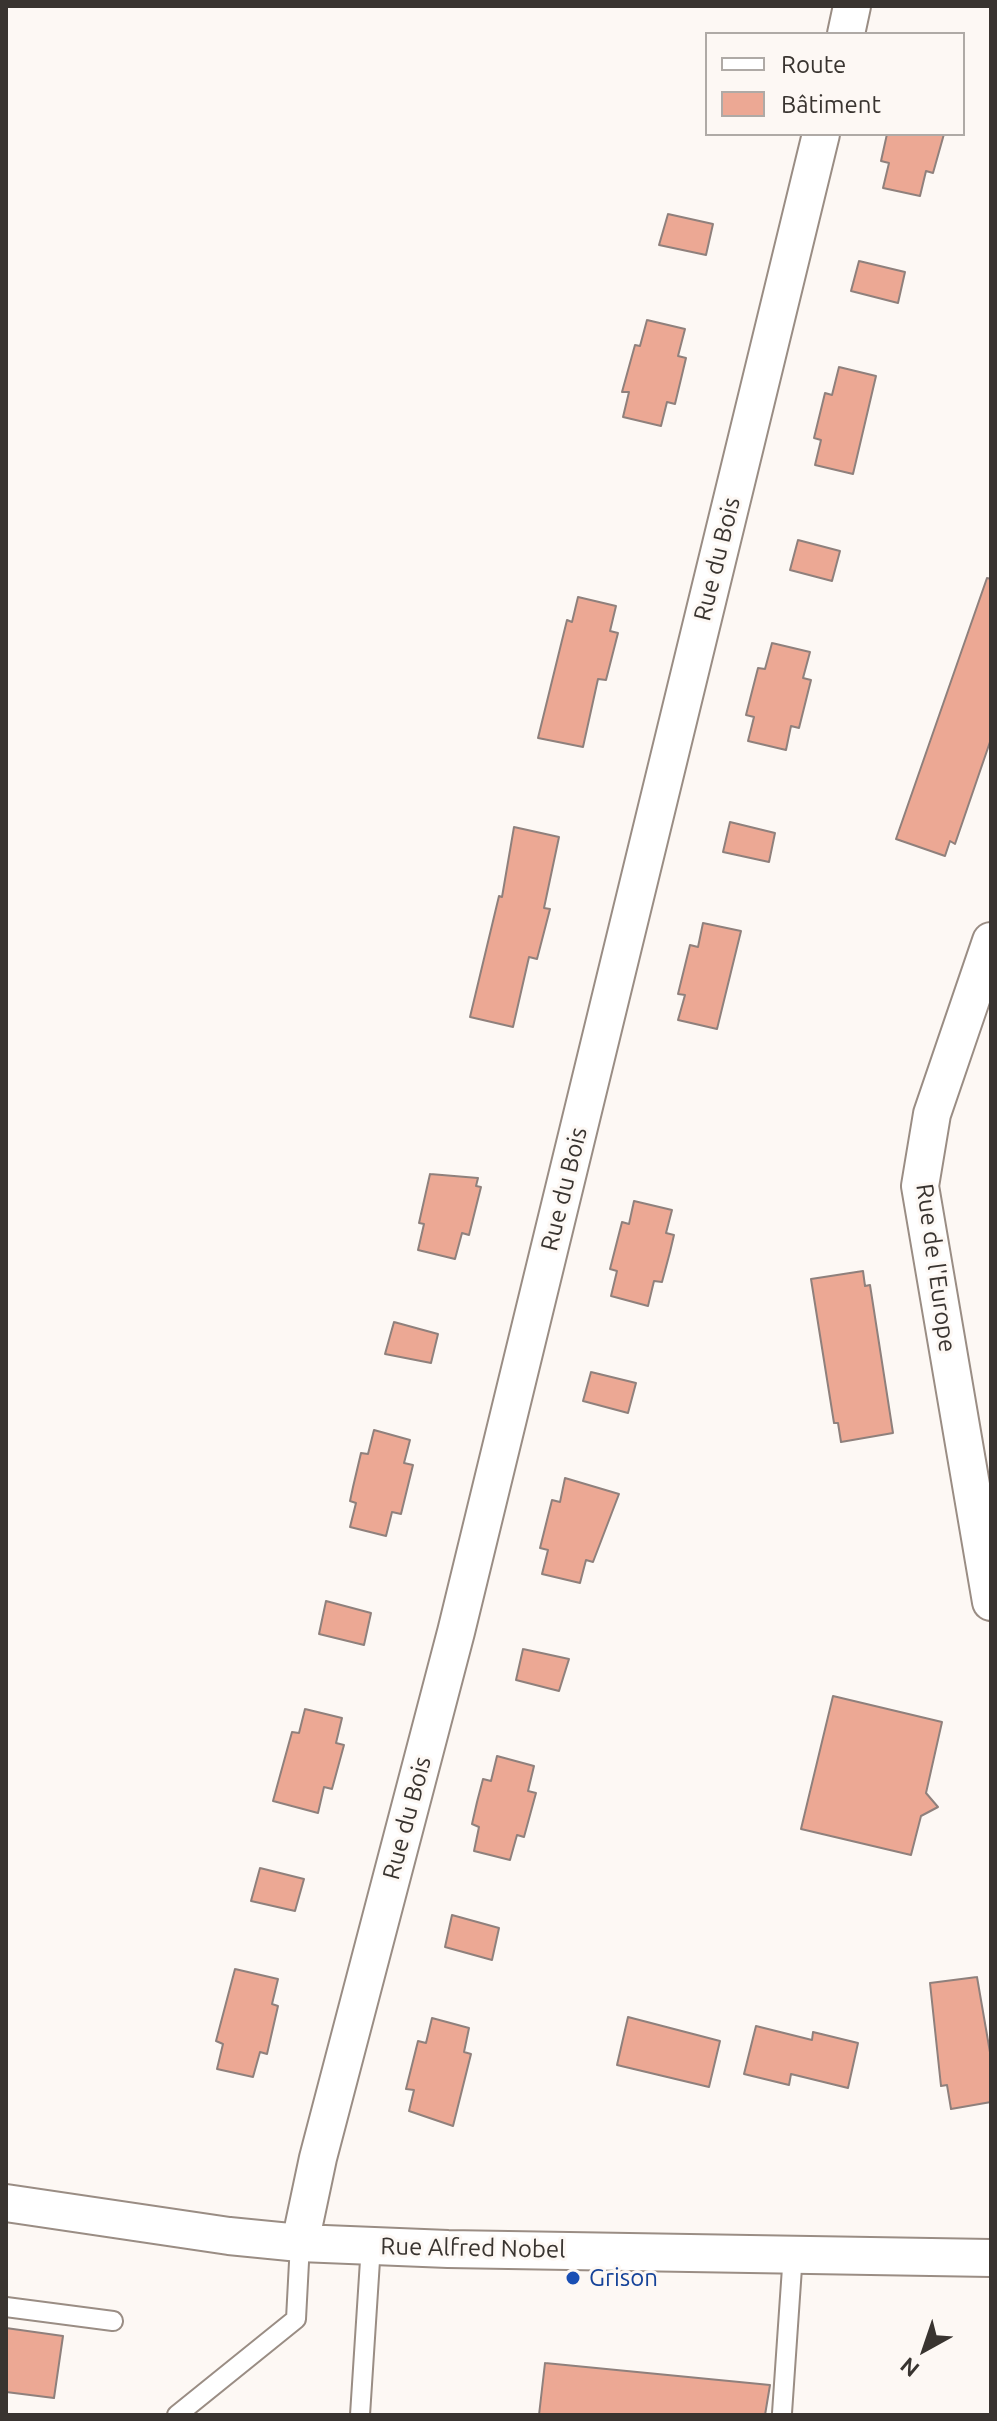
<!DOCTYPE html>
<html>
<head>
<meta charset="utf-8">
<style>
  body { margin:0 }
  #map { position:relative; width:997px; height:2421px; overflow:hidden; background:#fdf8f4; font-family:Ubuntu,sans-serif }
  canvas { display:block }
  .frame { position:absolute; inset:0; border:8px solid #393430; pointer-events:none }
  .legend { position:absolute; left:705px; top:32px; width:260px; height:104px; box-sizing:border-box; background:#fdf8f4; border:2px solid #afaaa6; margin:0; padding:10px 14px; list-style:none; font-size:24px; color:#393430 }
  .legend li { display:flex; align-items:center; gap:16px; height:40px }
  .legend b { width:40px; border:2px solid #afaaa6 }
  .north { position:absolute; left:885px; top:2309px; width:80px; height:80px; -webkit-text-stroke:6px #fdf8f4; paint-order:stroke; rotate:220deg; font-size:22px; font-weight:700; line-height:32px; text-align:center; color:#393430 }
  .north::after { content:''; display:block; margin:auto; width:28px; height:36px; background:#393430; clip-path:polygon(50% 0,100% 100%,50% 72%,0 100%) }
</style>
</head>
<body>
<div id="map">
<canvas width="997" height="2421"></canvas>
<div class="frame"></div>
<ul class="legend">
<li><b style="height:10px;background:#fff"></b>Route</li>
<li><b style="height:22px;background:#eca894"></b>Bâtiment</li>
</ul>
<div class="north">N</div>
</div>
<script>
const c = document.querySelector('canvas').getContext('2d');
c.lineJoin = 'round';
function fillPath(path, color) { c.fillStyle = color; c.fill(path, 'evenodd'); }
const toPath = rows => new Path2D(rows.map(r => 'M' + r).join(''));
function strokePath(path, color, width, dash) { c.strokeStyle = color; c.lineWidth = width; c.lineCap = dash ? 'butt' : 'round'; c.setLineDash(dash || []); c.stroke(path); }
function label(font, color, halo, rows, align = 'center') {
  c.font = font + ' Ubuntu,sans-serif'; c.lineWidth = 6; c.setLineDash([]); c.textBaseline = 'middle'; c.strokeStyle = halo; c.fillStyle = color; for (const [text, x, y, turn = 0] of rows) {
    c.save(); c.translate(x, y); c.rotate((+turn || 0) * Math.PI / 180); c.textAlign = isNaN(turn) ? turn : align; if (halo) c.strokeText(text, 0, 0); c.fillText(text, 0, 0); c.restore();
  }
}
const building = toPath([
  [887,134,944,134,933,173,926,171,920,196,883,188,889,163,881,161,887,134],
  [668,214,713,224,706,255,659,245,668,214],
  [859,261,905,272,898,303,851,291,859,261],
  [647,320,685,329,678,356,686,358,681,379,675,404,667,402,661,426,623,417,629,392,622,392,635,345,640,346,647,320],
  [839,367,876,376,853,474,815,465,821,440,814,438,825,393,832,395,839,367],
  [798,540,840,551,832,581,790,570,798,540],
  [987,578,991,579,991,739,955,844,950,841,945,856,896,839,987,578],
  [578,597,616,606,610,631,618,633,606,680,598,679,583,747,538,738,567,620,572,622,578,597],
  [772,643,810,652,803,678,811,680,799,728,791,726,786,750,748,741,754,717,746,715,758,668,765,669,772,643],
  [730,822,775,833,769,862,723,852,730,822],
  [514,827,559,837,544,908,550,909,537,959,529,957,513,1027,470,1017,499,896,502,897,514,827],
  [703,923,741,931,717,1029,678,1020,685,995,678,994,690,945,698,947,703,923],
  [430,1174,478,1178,476,1186,481,1187,469,1235,462,1233,455,1259,418,1250,424,1224,419,1223,430,1174],
  [634,1201,672,1210,666,1233,674,1235,670,1252,662,1282,654,1281,648,1306,611,1296,617,1271,610,1269,622,1222,629,1224,634,1201],
  [863,1271,865,1286,870,1285,893,1433,841,1442,838,1423,834,1423,811,1279,863,1271],
  [394,1322,438,1334,431,1363,385,1354,394,1322],
  [591,1372,636,1383,628,1413,583,1401,591,1372],
  [374,1430,410,1440,404,1463,413,1465,401,1514,392,1512,386,1536,350,1527,356,1503,350,1501,353,1487,361,1453,368,1454,374,1430],
  [565,1478,619,1494,593,1562,586,1560,580,1583,542,1574,548,1550,540,1548,552,1500,560,1502,565,1478],
  [326,1601,371,1613,364,1645,319,1634,326,1601],
  [523,1649,569,1659,559,1691,516,1680,523,1649],
  [833,1696,942,1722,926,1793,938,1807,921,1816,911,1855,801,1829,833,1696],
  [305,1709,342,1718,336,1743,344,1745,332,1789,324,1787,318,1813,273,1801,292,1732,299,1733,305,1709],
  [497,1756,534,1766,528,1791,536,1793,524,1837,517,1835,510,1860,474,1851,479,1827,472,1824,477,1802,483,1779,491,1781,497,1756],
  [260,1868,304,1879,295,1911,251,1901,260,1868],
  [452,1915,499,1928,492,1960,445,1947,452,1915],
  [235,1969,278,1979,272,2004,278,2006,267,2054,260,2052,253,2077,217,2069,223,2044,216,2041,235,1969],
  [977,1977,991,2058,991,2102,951,2109,947,2085,941,2086,930,1983,977,1977],
  [628,2017,720,2041,709,2087,617,2065,628,2017],
  [432,2018,469,2028,464,2052,471,2054,453,2126,409,2111,414,2090,406,2089,418,2041,426,2043,432,2018],
  [756,2026,812,2040,813,2032,858,2043,848,2088,791,2074,789,2085,744,2074,756,2026],
  [6,2328,63,2336,54,2398,6,2392,6,2328],
  [545,2363,770,2385,765,2415,539,2415,545,2363]
]);
fillPath(building, '#eca894');
strokePath(building, '#8f807c', 2);
const service = toPath([
  [6,2307,113,2321],
  [782,2413,793,2253],
  [177,2415,296,2319,300,2243],
  [360,2415,371,2245]
]);
const minor = toPath([
  [846,34,852,6],
  [991,941,932,1114,920,1186,991,1602],
  [6,2203,229,2236,300,2243,448,2249,991,2258],
  [300,2243,318,2158,456,1632,821,134]
]);
strokePath(service, '#9a8d84', 22);
strokePath(minor, '#9a8d84', 40);
strokePath(service, '#fff', 18);
strokePath(minor, '#fff', 36);
for (const [x, y, r, color] of [
  [573,2278,8,"#1a4fb4"]
]) { const dot = new Path2D(); dot.arc(x, y, r, 0, 2 * Math.PI); c.fillStyle = color; c.fill(dot); strokePath(dot, '#fdf8f4', 3); }
label('24px', '#393430', '#fdf8f4', [
  ["Rue du Bois",717,559,-76],
  ["Rue du Bois",564,1189,-76],
  ["Rue de l'Europe",936,1268,82],
  ["Rue du Bois",407,1818,-75],
  ["Rue Alfred Nobel",473,2248,1]
]);
label('24px', '#164399', '#fdf8f4', [
  ["Grison",589,2278]
], 'left');
</script>
</body>
</html>
